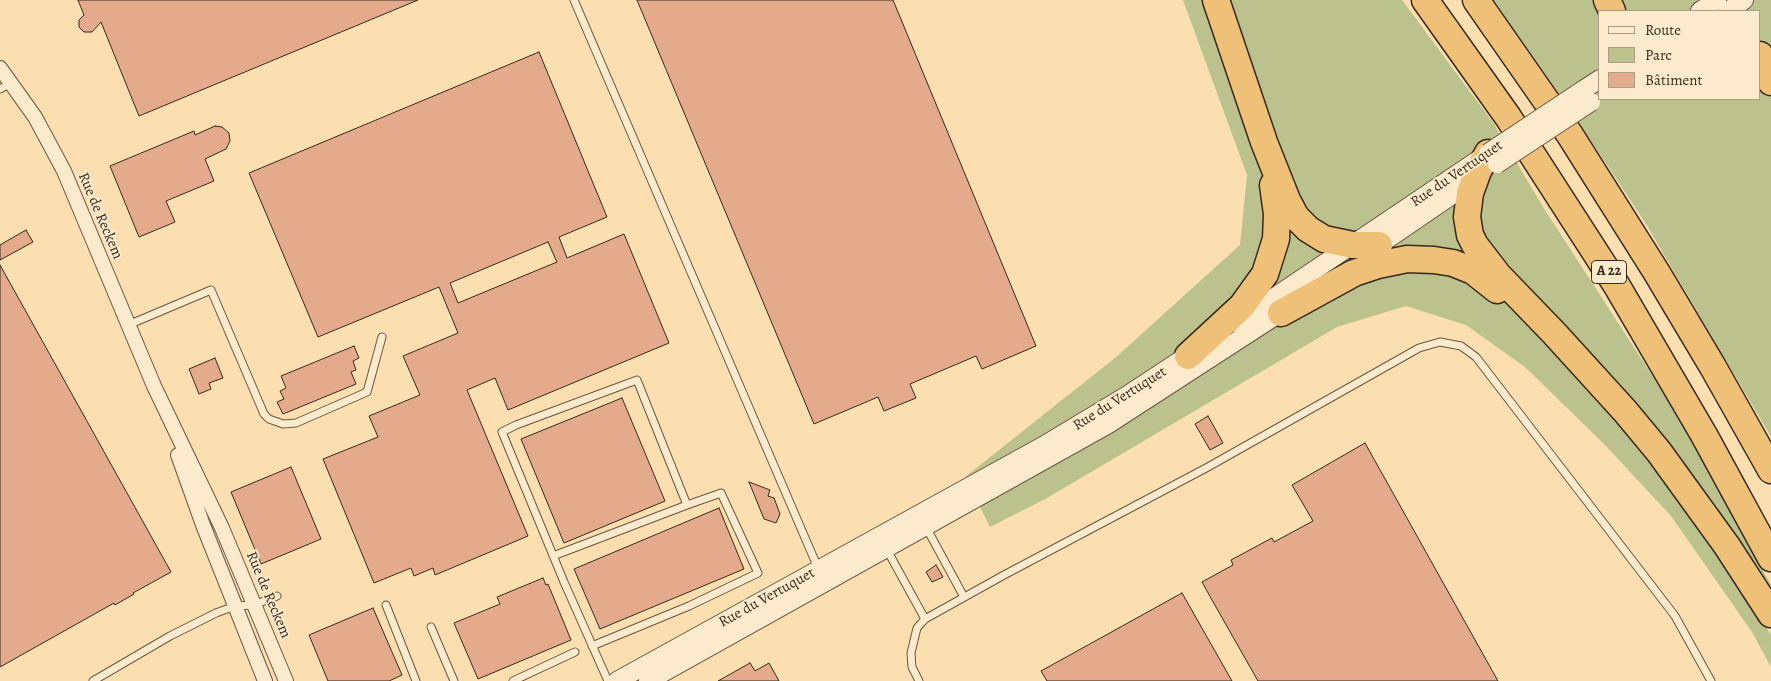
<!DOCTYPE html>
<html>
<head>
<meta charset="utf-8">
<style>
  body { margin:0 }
  #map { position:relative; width:1771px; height:681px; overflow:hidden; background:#fbdfb1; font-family:Alegreya,serif }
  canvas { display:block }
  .legend { position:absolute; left:1598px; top:10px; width:162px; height:90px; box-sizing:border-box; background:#fceacc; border:1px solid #ae9d85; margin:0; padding:6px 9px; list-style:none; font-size:15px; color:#38291b }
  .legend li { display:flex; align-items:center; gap:10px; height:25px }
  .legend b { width:25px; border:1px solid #ae9d85 }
</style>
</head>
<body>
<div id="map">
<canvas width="1771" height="681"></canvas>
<ul class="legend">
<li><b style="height:6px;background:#fceacc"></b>Route</li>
<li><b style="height:14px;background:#bbc28e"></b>Parc</li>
<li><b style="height:14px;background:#e3ab8b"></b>Bâtiment</li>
</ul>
</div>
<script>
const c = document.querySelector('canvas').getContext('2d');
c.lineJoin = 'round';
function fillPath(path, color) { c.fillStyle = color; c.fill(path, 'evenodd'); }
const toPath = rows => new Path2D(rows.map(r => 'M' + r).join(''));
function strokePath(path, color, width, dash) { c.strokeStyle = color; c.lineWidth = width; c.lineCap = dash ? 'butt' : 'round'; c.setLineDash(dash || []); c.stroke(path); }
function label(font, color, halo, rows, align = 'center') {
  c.font = font + ' Alegreya,serif'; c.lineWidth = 4; c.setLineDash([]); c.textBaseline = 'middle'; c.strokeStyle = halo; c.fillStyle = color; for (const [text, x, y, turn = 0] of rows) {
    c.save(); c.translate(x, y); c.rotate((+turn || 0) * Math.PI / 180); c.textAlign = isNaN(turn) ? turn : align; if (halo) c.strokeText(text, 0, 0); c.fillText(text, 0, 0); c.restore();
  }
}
fillPath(toPath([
  [1183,0,1402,0,1494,124,1543,207,1679,417,1771,585,1771,611,1763,621,1771,635,1771,667,1752,632,1671,516,1605,445,1525,367,1466,325,1406,306,1337,327,1047,498,990,527,965,477,1115,358,1240,245,1247,175],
  [1494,0,1771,0,1771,437,1646,224,1580,124],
  [1600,11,1760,11,1760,99,1600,99]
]), '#bbc28e');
const building = toPath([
  [78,0,418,0,139,116,101,22,92,32,84,32,79,27,79,20,84,15,78,0],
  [637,0,893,0,1036,346,982,369,976,356,910,384,916,398,884,411,878,397,814,424,637,0],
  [539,52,607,217,559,237,567,258,624,234,669,343,508,410,495,378,467,390,528,536,435,575,433,568,414,576,411,568,374,583,323,459,378,437,369,416,420,395,403,356,458,333,439,287,318,337,249,173,539,52],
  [548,242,557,262,458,303,450,283,548,242],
  [215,126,222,127,229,133,230,141,226,149,205,159,214,181,166,201,175,222,139,237,110,166,194,131,195,135,215,126],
  [26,230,33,242,0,260,0,245,26,230],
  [0,265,171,572,133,593,134,594,115,605,114,603,0,667,0,265],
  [354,346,359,358,353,361,356,370,351,372,356,384,283,414,277,402,284,399,280,391,286,388,281,376,354,346],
  [215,358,223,378,209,383,211,389,199,394,189,369,215,358],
  [622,398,665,501,564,543,521,439,622,398],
  [1208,416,1223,443,1210,450,1195,424,1208,416],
  [1365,443,1498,681,1258,681,1212,600,1202,582,1233,565,1231,560,1272,538,1274,542,1313,521,1292,485,1365,443],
  [291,467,321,539,261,564,231,492,291,467],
  [749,482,770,490,768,496,774,498,780,514,776,523,764,519,749,482],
  [719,508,744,569,600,629,574,569,719,508],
  [936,565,943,577,932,582,926,572,936,565],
  [543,578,546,585,548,584,571,640,478,679,454,623,500,604,497,597,543,578],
  [1182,593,1232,681,1047,681,1041,671,1182,593],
  [373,608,402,675,389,681,328,681,309,635,373,608],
  [750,663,755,671,769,663,779,681,718,681,750,663]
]);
fillPath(building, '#e3ab8b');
strokePath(building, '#38291b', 1);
const service = toPath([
  [574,0,818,568],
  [0,89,11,83],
  [128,325,211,290,264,414,269,419,283,424,296,423,367,392,382,337],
  [926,527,964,597],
  [886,548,925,619],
  [553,556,687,505],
  [386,605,416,681],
  [431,627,454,681],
  [592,646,689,606,758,573,721,493,687,505,637,380,516,425,502,432,564,582,608,681],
  [93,681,170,636,216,613,235,606,254,605,277,596],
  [513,681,575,652],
  [919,681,912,667,911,653,917,628,925,619,1004,575,1208,467,1419,348,1440,342,1461,346,1476,357,1675,616,1711,681]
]);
const minor = toPath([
  [0,68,35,117,64,171,154,386,222,528,286,681],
  [178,455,203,525,265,681]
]);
const tertiary = toPath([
  [1700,11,1717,0],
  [1728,11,1744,0],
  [1583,90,1600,79],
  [1370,251,1477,178],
  [1236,323,1484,156],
  [617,681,1043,446,1126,396,1196,350],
  [648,681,1107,425,1289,307]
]);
const motorway = toPath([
  [1216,0,1264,142,1287,200,1296,217,1308,229,1324,239,1353,245,1379,245],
  [1425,0,1508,117,1617,286,1704,435,1771,558],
  [1476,0,1570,135,1657,273,1713,367,1771,470],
  [1607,0,1612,11],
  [1760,55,1767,69,1771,82],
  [1488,153,1478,171,1470,193,1467,217,1470,235,1475,245,1498,275,1554,333,1625,411,1659,452,1727,546,1771,614],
  [1281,313,1354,273,1378,265,1407,259,1434,260,1453,263,1473,271,1497,290],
  [1188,356,1242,306,1265,274,1276,239,1277,214,1273,185]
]);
strokePath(service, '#695640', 9);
strokePath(minor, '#695640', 16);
strokePath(tertiary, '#695640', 20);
strokePath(motorway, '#38291b', 29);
strokePath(service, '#fceacc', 7);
strokePath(minor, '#fceacc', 14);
strokePath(tertiary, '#fceacc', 18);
strokePath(motorway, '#eec078', 26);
const tertiaryBridge = toPath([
  [1488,153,1583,90],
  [1497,164,1591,102]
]);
strokePath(tertiaryBridge, '#695640', 20, []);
strokePath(tertiaryBridge, '#fceacc', 18);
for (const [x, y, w] of [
  [1609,272,35]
]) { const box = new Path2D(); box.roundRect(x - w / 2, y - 11.5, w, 23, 4); c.fillStyle = '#fceacc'; c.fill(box); strokePath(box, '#38291b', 1); }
label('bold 14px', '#38291b', null, [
  ["A 22",1609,272]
]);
label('15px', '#38291b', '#fceacc', [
  ["Rue du Vertuquet",1457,174,-34],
  ["Rue de Reckem",100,216,67],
  ["Rue du Vertuquet",1120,399,-32],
  ["Rue de Reckem",268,595,67],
  ["Rue du Vertuquet",767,598,-29]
]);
</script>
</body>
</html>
